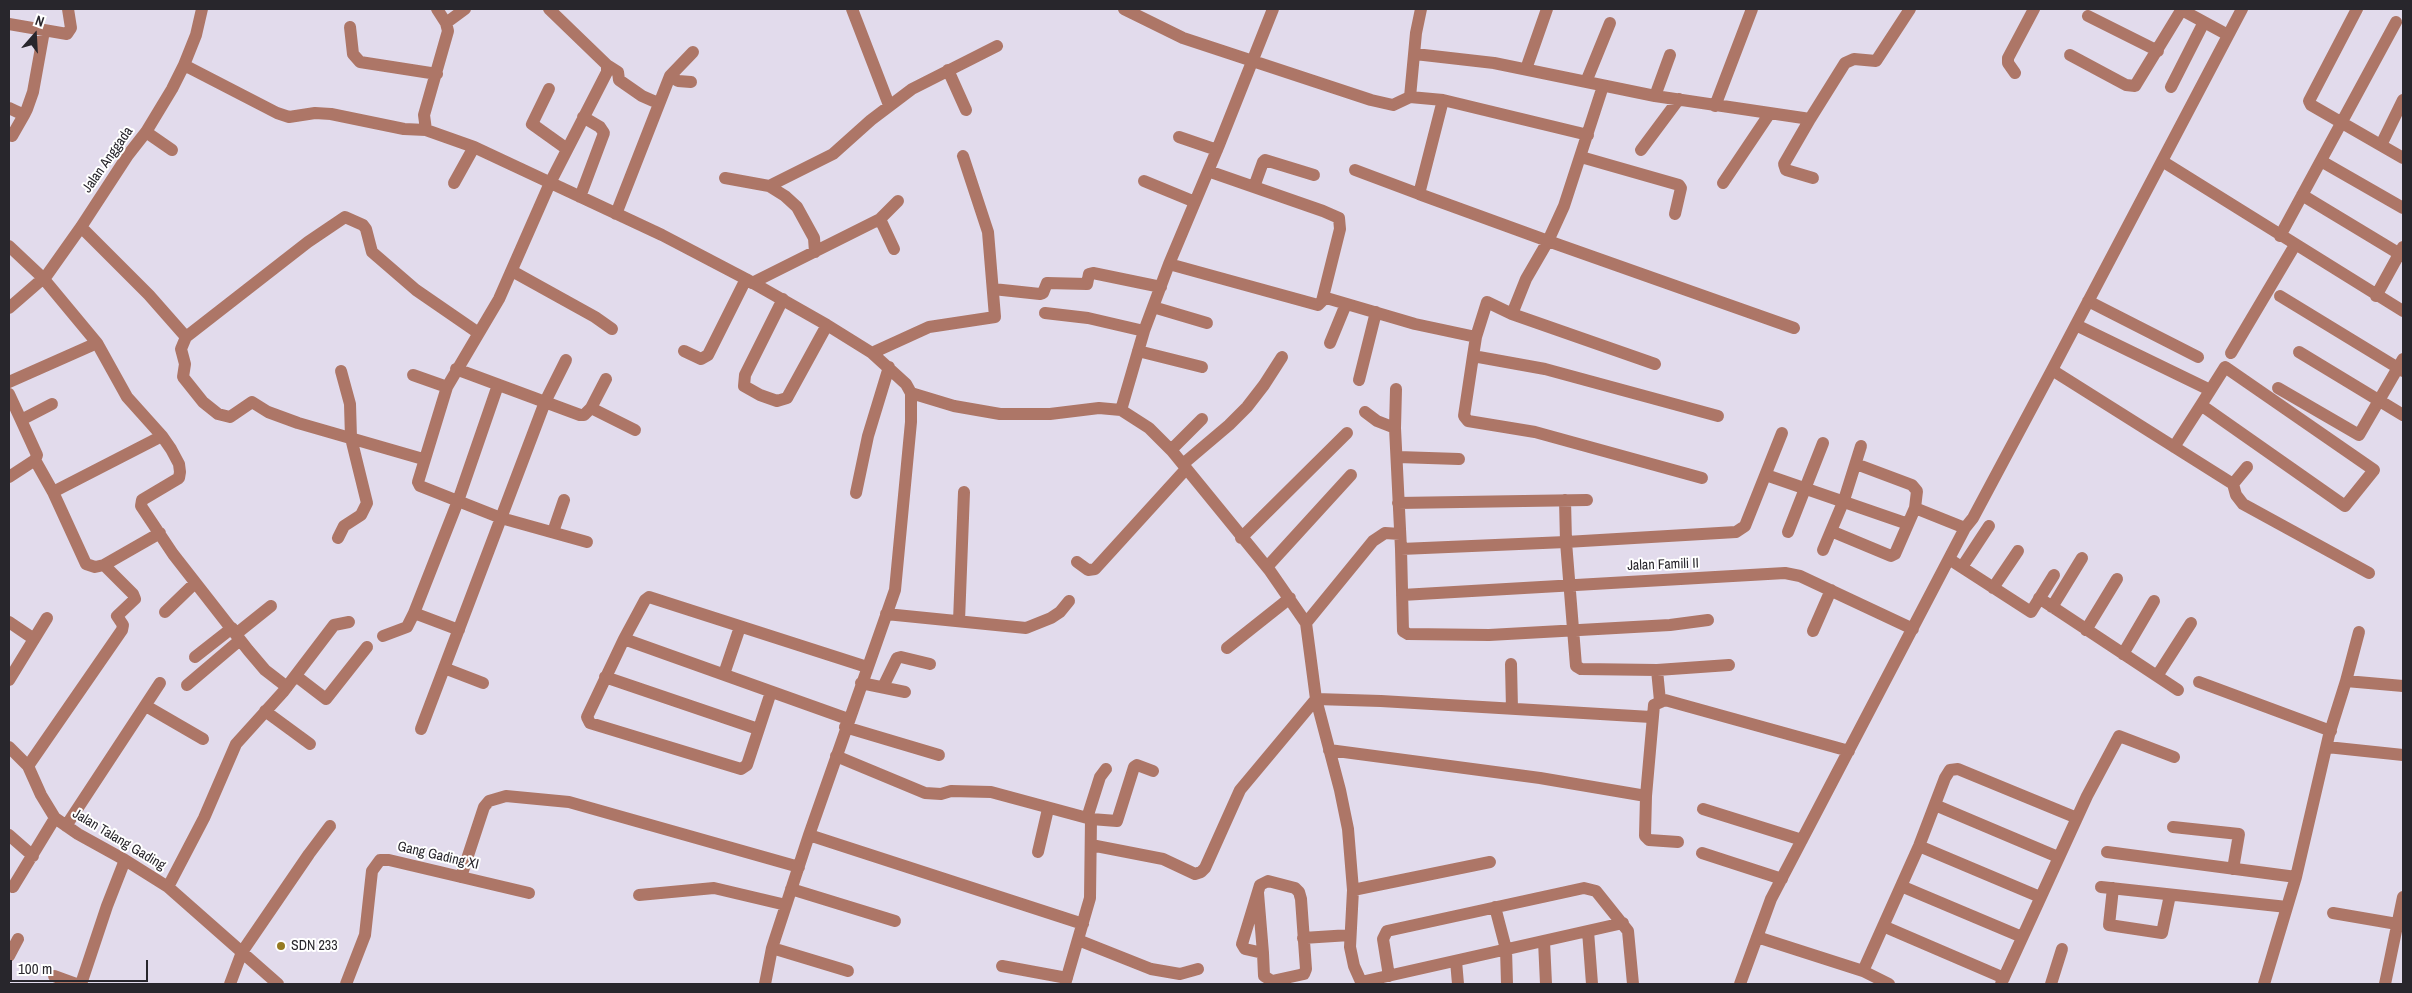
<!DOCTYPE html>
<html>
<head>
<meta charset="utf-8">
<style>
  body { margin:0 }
  #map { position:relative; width:2412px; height:993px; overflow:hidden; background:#e2dbec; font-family:"Archivo Narrow",sans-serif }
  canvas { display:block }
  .frame { position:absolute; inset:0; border:10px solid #28262c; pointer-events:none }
  .north { position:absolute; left:10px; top:10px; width:50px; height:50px; -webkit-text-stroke:4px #fff; paint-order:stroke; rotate:19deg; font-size:14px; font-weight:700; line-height:20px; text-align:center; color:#28262c }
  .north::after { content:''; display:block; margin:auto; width:18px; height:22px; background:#28262c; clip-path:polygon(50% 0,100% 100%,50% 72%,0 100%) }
  .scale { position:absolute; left:10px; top:960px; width:138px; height:22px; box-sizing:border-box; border:2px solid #28262c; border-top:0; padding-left:6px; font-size:15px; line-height:18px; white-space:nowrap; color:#28262c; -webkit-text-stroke:4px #fff; paint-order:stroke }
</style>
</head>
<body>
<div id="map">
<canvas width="2412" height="993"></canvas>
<div class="frame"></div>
<div class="north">N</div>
<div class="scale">100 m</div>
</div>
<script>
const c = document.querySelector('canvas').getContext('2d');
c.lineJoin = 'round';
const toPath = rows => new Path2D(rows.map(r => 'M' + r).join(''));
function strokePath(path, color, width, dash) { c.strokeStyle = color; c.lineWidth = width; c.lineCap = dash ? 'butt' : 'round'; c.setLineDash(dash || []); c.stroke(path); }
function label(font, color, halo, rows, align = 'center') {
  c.font = font + ' "Archivo Narrow",sans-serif'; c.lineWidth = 4; c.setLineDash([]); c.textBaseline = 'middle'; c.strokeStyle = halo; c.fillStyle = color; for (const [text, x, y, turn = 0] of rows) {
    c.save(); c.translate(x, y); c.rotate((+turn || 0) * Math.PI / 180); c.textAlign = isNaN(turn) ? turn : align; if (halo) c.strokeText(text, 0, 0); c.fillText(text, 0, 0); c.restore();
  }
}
strokePath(toPath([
  [437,9,446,23,448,31,424,115,426,130,474,147,662,235,746,279,827,325,872,353,906,384,911,393,911,422,895,590,809,835,772,948,765,984],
  [549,9,607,65,607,72,550,183,499,299,447,387,418,482,420,486,501,518,587,542],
  [852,9,889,105],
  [1124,9,1183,38,1371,100,1393,105,1410,97,1416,33,1421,9],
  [2180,9,2228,35],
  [2357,9,2309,101,2311,105,2403,158],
  [2088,16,2158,51],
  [446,23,465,9],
  [9,24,67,34,71,28,68,9],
  [350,27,353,54,360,62,437,74],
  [1415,54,1494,63,1655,96,1810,119,1845,63,1854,59,1876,61,1910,9],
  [2070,55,2126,85,2135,86,2182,9],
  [184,65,277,113,289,117,315,113,331,114,404,129,426,130],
  [607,65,618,72,619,80,642,96,658,103],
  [1526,69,1547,9],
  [948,70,966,110],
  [2015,73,2008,63,2008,58,2034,9],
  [670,76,678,81,691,82],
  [1586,82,1610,23],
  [1603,86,1564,206,1548,241,1794,328],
  [2171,87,2204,22],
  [549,89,532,124,567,149],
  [1655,96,1670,55],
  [1410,97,1443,100,1588,135],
  [1715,106,1752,9],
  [9,108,24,115,27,109,33,92,44,31],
  [1810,119,1784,164,1786,170,1813,178],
  [146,132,172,150],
  [12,136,24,115],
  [1179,137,1217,150],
  [2381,145,2403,100],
  [1641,150,1679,99],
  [1581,157,1679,185,1681,188,1675,214],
  [2162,161,2403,311],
  [2321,161,2403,208],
  [1355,170,1419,194,1443,100],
  [725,178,769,186,785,196,797,207,814,238,815,252],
  [1144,181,1195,202],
  [454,183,474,147],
  [1723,183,1770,113],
  [769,186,833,154,871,120,912,89,997,46],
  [1254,187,1263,162,1265,160,1314,175],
  [1419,194,1548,241,1526,279,1512,314],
  [2302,195,2403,256],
  [580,197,604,133,600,127,583,117],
  [616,214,670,76,693,52],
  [880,219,894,249],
  [81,227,149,295,186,337,181,349,185,364,183,377,203,402,218,414,230,417,252,402,268,412,298,423,423,459],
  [2280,236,2396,22],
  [9,246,43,278,97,343,127,397,162,436,171,449,179,464,180,472,179,478,142,500,141,506,173,554,248,650,265,670,287,687],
  [1169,264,1318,305,1322,301,1340,229,1339,218,1323,211,1208,171],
  [512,271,595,317,612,329],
  [752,283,880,219,898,201],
  [993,289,1040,294,1043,293,1047,283,1087,284,1089,274,1093,273,1161,287],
  [2280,296,2403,371],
  [2376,296,2403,247],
  [1323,297,1415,324,1476,337],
  [783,299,745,375,744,386,760,395,777,401,787,398,827,325],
  [2088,301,2198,357],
  [1153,307,1207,323],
  [9,308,47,275,81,227,128,155,146,132,172,89,184,65,196,35,202,9],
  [1045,313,1088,318,1144,331],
  [2076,325,2210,390],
  [186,337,308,242,345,217,363,225,366,229,372,252,416,290,477,332],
  [1330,343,1346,304],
  [684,351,701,359,708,355,746,279],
  [1138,351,1202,367],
  [2299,352,2403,415],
  [872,353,929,327,995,317,988,232,963,156],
  [2231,353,2295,245],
  [1473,356,1464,416,1468,421,1535,432,1702,478],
  [1655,364,1512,314,1487,302,1476,337,1473,356,1545,369,1718,416],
  [456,369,580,415,584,415,591,408,606,379],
  [2052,370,2233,484,2236,495,2243,504,2369,573],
  [413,375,447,387],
  [1359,380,1376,312],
  [9,382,97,343],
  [2278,388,2359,435,2403,359],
  [1396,389,1395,428,1401,549,1566,542,1736,532,1745,526,1782,433],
  [911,393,954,406,1000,414,1050,414,1099,408,1121,410,1149,428,1172,451,1270,571,1306,623,1316,699,1340,790,1348,829,1353,890,1350,947,1354,966,1362,984],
  [9,394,21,420,52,404],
  [591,408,635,430],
  [1121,410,1144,331,1169,264,1219,145,1273,9],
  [1365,412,1377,421,1395,428],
  [2174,447,2201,405,2225,367,2374,470,2345,506,2201,405],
  [1171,450,1202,419],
  [1398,457,1459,459],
  [35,460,53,492,162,436],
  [1183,464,1229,425,1247,407,1264,385,1282,357],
  [1766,475,1908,524],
  [9,477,35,460,37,455,21,420],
  [2233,484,2247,467],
  [53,492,86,564,95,567,104,565],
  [856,493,868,436,889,367],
  [1565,500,1566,542,1576,666,1581,669,1657,670,1729,665],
  [1398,503,1587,500],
  [1915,508,1965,528],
  [1831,531,1891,556,1895,554,1915,508,1917,491,1912,485,1856,464],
  [553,532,564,500],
  [1788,532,1823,443],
  [338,538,344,526,361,515,367,503,351,438,350,404,341,371],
  [1241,538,1347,433],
  [1401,549,1403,631,1408,634,1489,635,1670,625,1708,620],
  [1823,550,1844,500,1861,446],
  [1949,559,2031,612,2054,575],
  [1077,562,1088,570,1095,569,1186,469],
  [1267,567,1351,475],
  [1962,567,1989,526],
  [1993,588,2018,551],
  [1402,595,1785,573,1800,576,1913,629],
  [2039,598,2178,690],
  [2052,607,2082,558],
  [165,612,195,583],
  [886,614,1026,628,1051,618,1060,612,1069,601],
  [959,621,964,492],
  [9,622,34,639],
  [1306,623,1373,541,1385,533,1400,534],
  [459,630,414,613,458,501,498,385],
  [2086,630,2117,579],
  [1813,631,1831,590],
  [236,634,271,606],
  [383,636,407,627,414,613],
  [624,639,848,719],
  [1227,648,1290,598],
  [2123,654,2154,601],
  [195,657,232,628],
  [1511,664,1512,709],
  [444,668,483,683],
  [1657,670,1660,701],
  [724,674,740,627],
  [296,676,326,699,367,647],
  [2157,676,2191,623],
  [605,677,758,729],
  [9,680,47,618],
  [2346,681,2359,632],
  [2199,682,2331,731],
  [861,683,905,692],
  [187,685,240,640],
  [883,687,897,658,901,657,930,664],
  [771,692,747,765,741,769,590,723,587,717,624,639,645,600,649,597,867,667],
  [146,706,203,739],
  [265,711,310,744],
  [845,727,939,755],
  [421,729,545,402,566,360],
  [9,747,28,766,41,795,55,818,78,834,125,860,168,887,278,984],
  [2327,747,2403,755],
  [1329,750,1540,778,1646,796,1654,705,1665,700,1849,751],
  [836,756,925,793,941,794,951,791,991,792,1091,819,1090,898,1065,984],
  [28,766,122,630,123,625,117,616,135,599,133,594,104,565,160,533],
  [1646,796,1645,836,1649,840,1678,842],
  [1935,805,2058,857],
  [1703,809,1802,840],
  [1087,818,1100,777,1106,769],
  [1091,819,1117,821,1134,767,1137,765,1153,771],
  [66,826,160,683],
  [2173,827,2239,834,2233,869],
  [9,835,33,856],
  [809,835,1083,924],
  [1091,845,1163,859,1195,874,1201,872,1205,868,1240,790,1316,699,1381,701,1651,717],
  [1919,846,2040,897],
  [1038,852,1048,809],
  [2107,852,2296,877],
  [1702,853,1782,879],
  [461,877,484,807,489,801,506,796,569,802,799,867],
  [1901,886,2022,937],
  [13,887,55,818],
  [168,887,204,818,236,744,283,692,334,625,349,622],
  [2101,887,2287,907],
  [2113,888,2109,925,2162,933,2170,895],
  [791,889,895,921],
  [1353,890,1490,862],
  [1258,893,1263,953,1264,976,1272,981,1304,974,1306,969,1301,899,1299,892,1295,888,1268,881,1260,885,1242,944,1245,949,1263,953],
  [639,895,714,888,786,905],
  [1495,907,1506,949,1507,984],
  [2333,913,2397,924],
  [1883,926,2004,978],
  [1588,931,1592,984],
  [1757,937,1863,971,1889,984],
  [1303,938,1350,935],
  [1078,940,1151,969,1180,974,1198,969],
  [1544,941,1546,984],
  [772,948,848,971],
  [9,956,18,939],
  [1456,961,1458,984],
  [1002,966,1067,978],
  [1863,971,1919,846,1945,778,1950,770,1958,769,2077,818],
  [54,976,76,984],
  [1389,976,1383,939,1387,931,1584,888,1596,891,1628,931,1633,984],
  [1361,982,1623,923],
  [81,984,107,906,125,860],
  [230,984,242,952,309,854,330,826],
  [346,984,365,935,372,871,380,860,389,860,529,893],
  [1740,984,1771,899,1965,528,1973,518,2052,370,2242,9],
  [2001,984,2087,796,2119,736,2174,757],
  [2051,984,2062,949],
  [2264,984,2296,877,2329,735,2346,681,2403,686],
  [2385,984,2403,897]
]), '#ad7667', 12);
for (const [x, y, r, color] of [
  [281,946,5,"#967a22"]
]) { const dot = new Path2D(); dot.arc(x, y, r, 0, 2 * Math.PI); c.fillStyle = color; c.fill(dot); strokePath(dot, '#fff', 2); }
label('14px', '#28262c', '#fff', [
  ["Jalan Anggada",108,160,-55],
  ["Jalan Famili II",1663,565,-2],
  ["Jalan Talang Gading",119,840,31],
  ["Gang Gading XI",438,856,13]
]);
label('14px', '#28262c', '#fff', [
  ["SDN 233",291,946]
], 'left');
</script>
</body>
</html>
